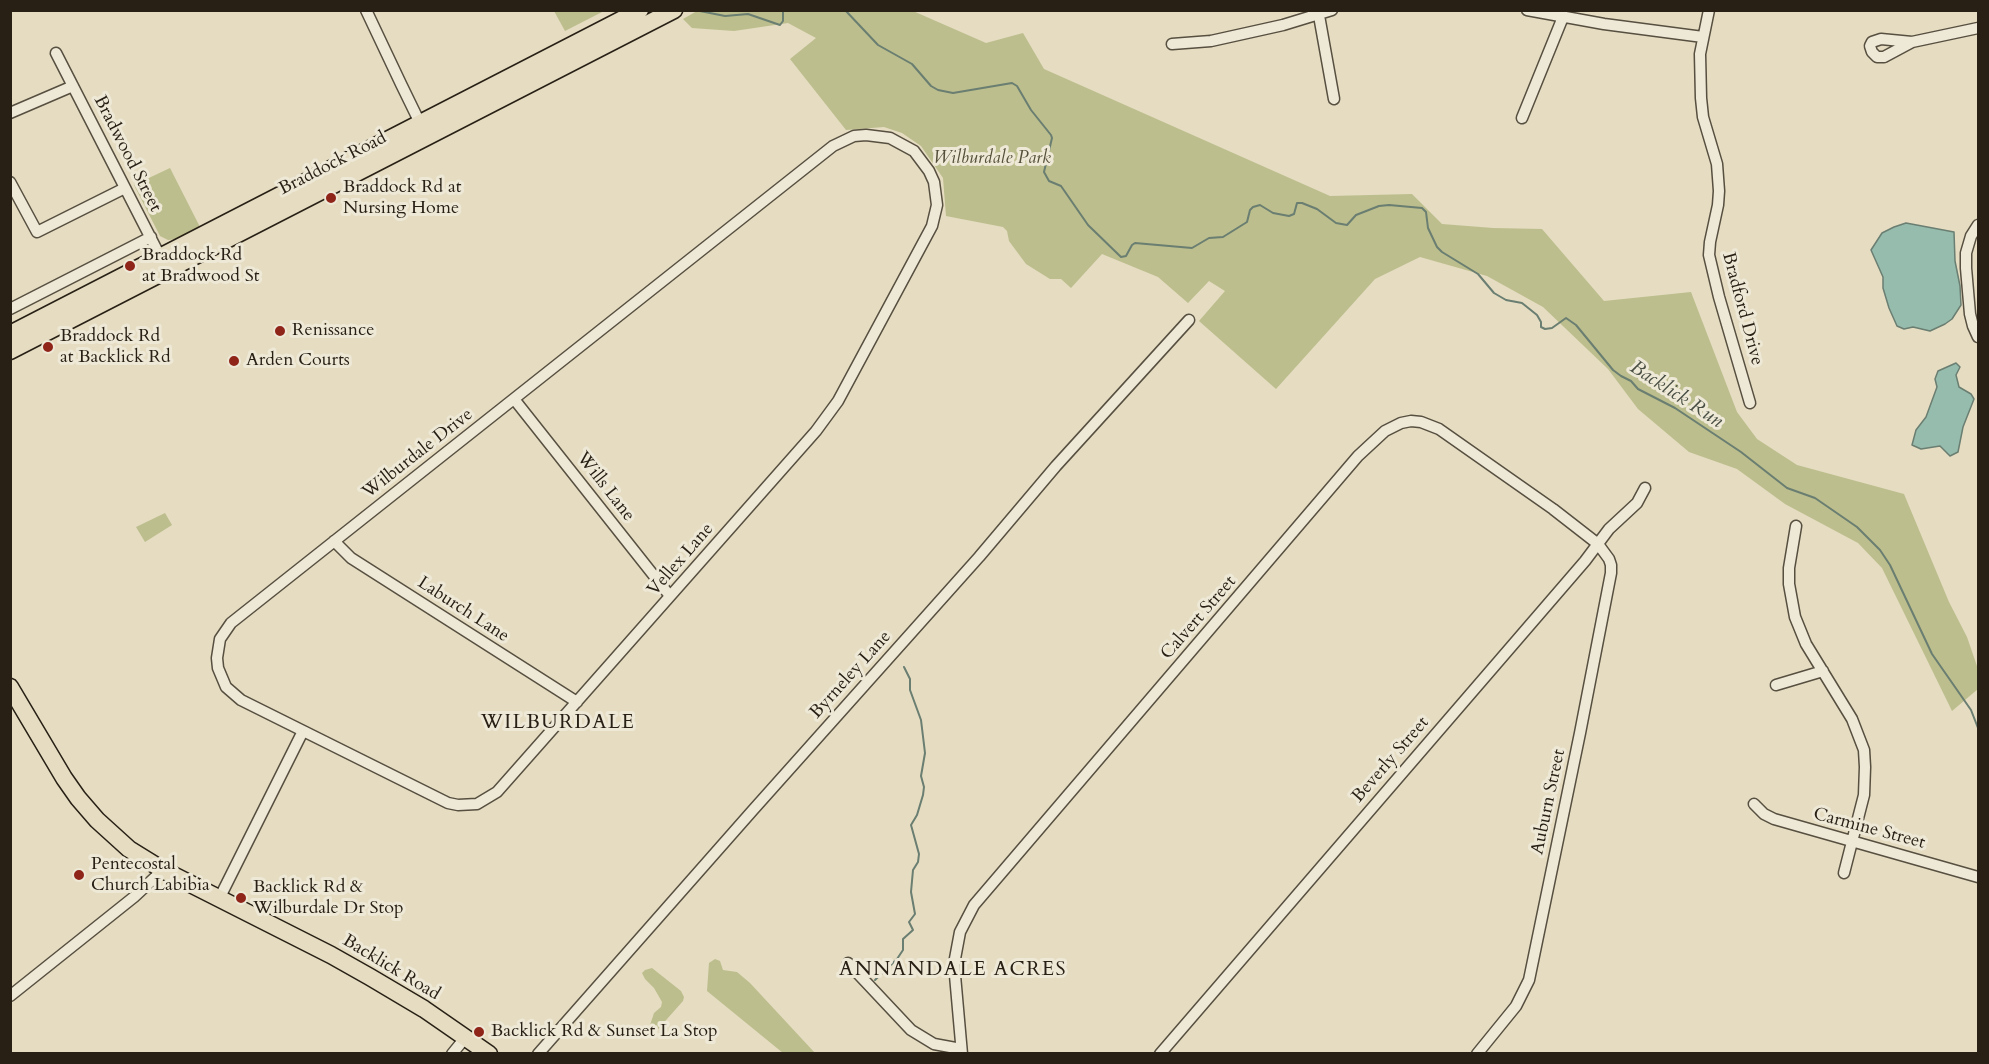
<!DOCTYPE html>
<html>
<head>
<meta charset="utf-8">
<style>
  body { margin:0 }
  #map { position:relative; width:1989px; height:1064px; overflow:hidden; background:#e5dcc1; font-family:Cardo,serif }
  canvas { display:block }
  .frame { position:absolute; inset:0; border:12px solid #282015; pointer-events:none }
</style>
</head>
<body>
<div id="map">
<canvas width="1989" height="1064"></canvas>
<div class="frame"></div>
</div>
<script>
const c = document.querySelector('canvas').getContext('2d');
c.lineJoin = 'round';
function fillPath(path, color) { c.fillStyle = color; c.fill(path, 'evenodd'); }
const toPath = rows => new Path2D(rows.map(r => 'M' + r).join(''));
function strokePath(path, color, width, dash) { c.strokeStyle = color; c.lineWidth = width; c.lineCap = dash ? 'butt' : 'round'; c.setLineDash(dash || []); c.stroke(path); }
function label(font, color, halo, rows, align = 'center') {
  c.font = font + ' Cardo,serif'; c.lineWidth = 6; c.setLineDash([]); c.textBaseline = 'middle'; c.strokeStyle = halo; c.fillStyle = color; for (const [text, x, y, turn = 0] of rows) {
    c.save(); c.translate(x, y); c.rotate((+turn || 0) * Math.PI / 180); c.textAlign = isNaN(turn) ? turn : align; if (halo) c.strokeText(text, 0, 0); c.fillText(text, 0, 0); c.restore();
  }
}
fillPath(toPath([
  [554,11,604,11,565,31],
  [697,11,913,11,986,43,1023,33,1044,69,1330,196,1412,194,1442,224,1493,228,1542,229,1604,301,1691,292,1737,412,1757,439,1797,465,1904,494,1949,602,1967,637,1978,669,1978,689,1952,711,1882,568,1858,543,1785,504,1737,469,1689,452,1638,409,1608,369,1543,307,1487,276,1420,257,1375,279,1276,389,1199,321,1225,291,1209,281,1188,303,1158,277,1102,254,1071,288,1061,279,1050,279,1026,264,1009,241,1007,231,1003,227,946,216,943,178,921,146,902,133,884,127,846,130,790,59,816,38,788,23,734,31,692,28,683,19],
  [170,168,200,227,177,239,168,240,160,236,134,185],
  [165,513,172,525,145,542,136,527],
  [715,959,720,961,723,970,737,972,750,983,815,1053,783,1053,707,991,709,963],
  [652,968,681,991,684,997,683,1001,651,1037,648,1031,654,1013,661,1007,662,1002,654,988,645,979,642,973,645,970]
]), '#bcbe8d');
const water = toPath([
  [1906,223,1954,232,1955,261,1960,286,1961,305,1952,319,1945,324,1930,331,1913,327,1904,329,1897,326,1889,308,1883,288,1883,277,1871,250,1882,233,1894,227,1906,223],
  [1956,363,1960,367,1956,375,1959,387,1971,394,1974,399,1963,427,1958,452,1950,456,1940,446,1921,449,1912,445,1916,430,1926,417,1937,387,1935,379,1938,371,1956,363]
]);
fillPath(water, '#96bcae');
strokePath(water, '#6a7e71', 1.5);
strokePath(toPath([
  [845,10,878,45,912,64,931,86,938,90,953,93,1012,83,1017,86,1031,110,1051,135,1052,138,1044,172,1049,181,1061,186,1088,225,1121,257,1126,256,1132,245,1135,243,1192,248,1209,238,1223,237,1247,222,1250,210,1253,207,1260,205,1273,213,1289,216,1294,214,1297,203,1302,203,1317,209,1336,223,1347,225,1356,215,1379,206,1389,205,1422,208,1426,212,1428,228,1437,247,1442,252,1478,274,1494,293,1506,300,1522,303,1537,315,1541,322,1541,327,1545,329,1552,328,1566,318,1576,325,1613,370,1621,376,1631,381,1638,389,1675,408,1741,452,1787,488,1815,498,1857,527,1880,550,1890,565,1932,654,1971,710,1978,728],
  [700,11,725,16,748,14,780,25,783,21,783,10],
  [875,980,897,959,903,950,903,939,913,930,909,922,915,914,911,892,913,870,918,862,919,854,911,825,917,815,923,795,924,787,921,776,925,753,921,720,910,690,910,679,904,667]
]), '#6a7e71', 2);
const street = toPath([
  [366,10,401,84,420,123,423,126],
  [1318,10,1334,99],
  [1527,10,1604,24,1703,37],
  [1709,10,1700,54,1701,98,1703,117,1717,164,1719,191,1718,205,1710,242,1709,255,1719,297,1750,403],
  [1912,42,1881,39,1872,42,1870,46,1872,52,1877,57,1884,57,1912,42,1978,28],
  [1172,44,1211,41,1283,25,1332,10],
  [56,53,163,262],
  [10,113,73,86],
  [1522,118,1563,17],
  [866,135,890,138,914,151,929,171,934,182,937,205,932,226,838,401,816,431,497,792,477,804,458,805,448,803,241,700,226,687,218,668,217,658,220,639,231,623,833,146,854,136,866,135],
  [10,182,37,232,125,188],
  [1978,225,1971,236,1966,253,1966,268,1970,314,1973,326,1978,337],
  [10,309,151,237],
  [514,399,670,596],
  [1796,526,1789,568,1789,584,1795,617,1806,644,1852,719,1864,750,1865,767,1864,795,1844,873],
  [334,541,351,558,577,702],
  [1776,685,1823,671],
  [1754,804,1764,814,1774,819,1978,877],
  [219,899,303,731],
  [848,963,911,1030,934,1044,961,1049],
  [10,996,134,897,163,870],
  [452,1054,465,1038],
  [538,1054,753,810,979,557,1056,466,1189,320],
  [962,1054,954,964,960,932,974,905,1358,456,1385,431,1401,423,1411,421,1421,422,1439,429,1553,509,1598,544,1609,559,1611,565,1611,573,1580,733,1529,980,1516,1006,1477,1054],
  [1160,1054,1585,561,1609,529,1637,503,1645,488]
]);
const primary = toPath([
  [10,334,640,10],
  [10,351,674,10],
  [10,687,64,778,78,798,97,820,129,849,163,870,331,955,370,977,424,1009,489,1054]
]);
strokePath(street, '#574f40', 13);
strokePath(primary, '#282015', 19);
strokePath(street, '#eee8d7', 10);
strokePath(primary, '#e5dcc1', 16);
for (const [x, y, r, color] of [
  [331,198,6,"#8f2418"],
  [130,266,6,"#8f2418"],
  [280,331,6,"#8f2418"],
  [48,347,6,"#8f2418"],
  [234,361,6,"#8f2418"],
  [79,875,6,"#8f2418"],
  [241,898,6,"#8f2418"],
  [479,1032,6,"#8f2418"]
]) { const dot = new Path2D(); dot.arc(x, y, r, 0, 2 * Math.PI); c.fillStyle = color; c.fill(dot); strokePath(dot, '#eee8d7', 2); }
label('18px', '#282015', '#eee8d7', [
  ["Bradwood Street",127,154,63],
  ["Braddock Road",333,164,-27],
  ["Bradford Drive",1742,309,75],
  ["Wilburdale Drive",418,454,-38],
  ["Wills Lane",605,487,52],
  ["Vellex Lane",681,560,-49],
  ["Laburch Lane",463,610,33],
  ["Calvert Street",1199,618,-49],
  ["Byrneley Lane",851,675,-48],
  ["Beverly Street",1391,760,-49],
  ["Auburn Street",1549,802,-78],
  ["Carmine Street",1869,829,15],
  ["Backlick Road",391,968,31]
]);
label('italic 18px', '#544f39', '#eee8d7', [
  ["Wilburdale Park",992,159]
]);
label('18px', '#282015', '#eee8d7', [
  ["Braddock Rd at",343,188],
  ["Nursing Home",343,209],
  ["Braddock Rd",142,256],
  ["at Bradwood St",142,277],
  ["Renissance",292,331],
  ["Braddock Rd",60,337],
  ["at Backlick Rd",60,358],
  ["Arden Courts",246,361],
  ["Pentecostal",91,865],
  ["Church Labibia",91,886],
  ["Backlick Rd &",253,888],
  ["Wilburdale Dr Stop",253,909],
  ["Backlick Rd & Sunset La Stop",491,1032]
], 'left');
label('italic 20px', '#494f43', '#eee8d7', [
  ["Backlick Run",1676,395,33]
]);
c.letterSpacing = '1.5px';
label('20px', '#282015', '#eee8d7', [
  ["WILBURDALE",558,723],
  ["ANNANDALE ACRES",953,970]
]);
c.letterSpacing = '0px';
</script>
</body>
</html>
